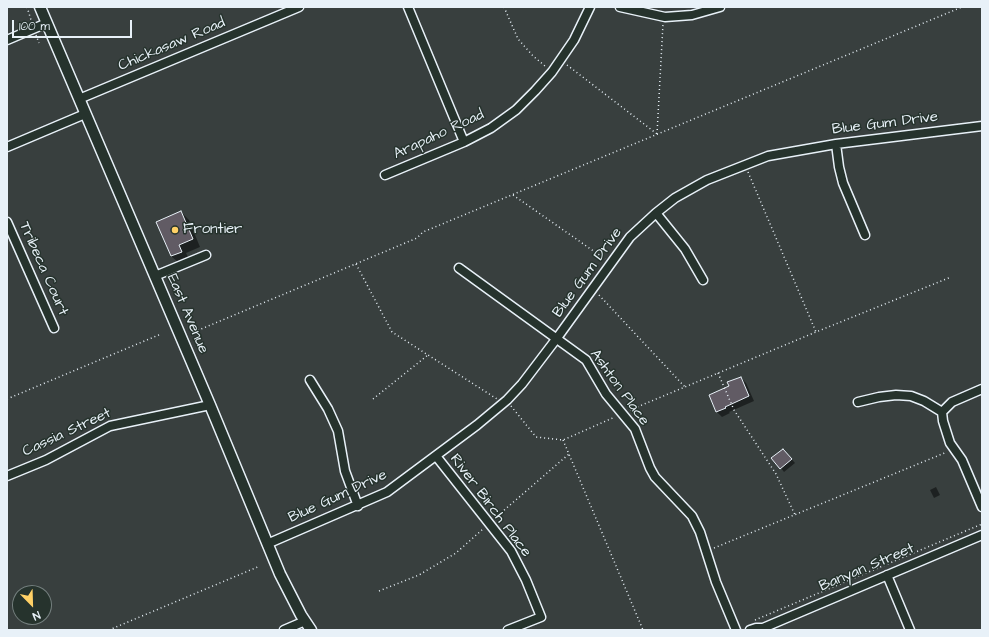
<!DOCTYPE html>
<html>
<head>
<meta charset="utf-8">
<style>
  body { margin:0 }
  #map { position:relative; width:989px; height:637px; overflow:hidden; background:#383f3e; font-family:"Architects Daughter",sans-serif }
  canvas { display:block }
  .frame { position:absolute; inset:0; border:8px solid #e8f1f8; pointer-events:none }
  .north { position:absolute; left:12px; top:585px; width:40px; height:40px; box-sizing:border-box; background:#26332d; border:1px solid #747f7e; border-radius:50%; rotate:157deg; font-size:11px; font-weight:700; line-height:16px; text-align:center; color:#e8f1f8 }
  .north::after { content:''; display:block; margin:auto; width:14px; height:18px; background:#ffd166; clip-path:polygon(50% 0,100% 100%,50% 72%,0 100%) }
  .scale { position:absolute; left:12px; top:20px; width:120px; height:18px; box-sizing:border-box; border:2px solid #e8f1f8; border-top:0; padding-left:5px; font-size:12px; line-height:14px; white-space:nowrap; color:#e8f1f8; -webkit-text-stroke:3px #26332d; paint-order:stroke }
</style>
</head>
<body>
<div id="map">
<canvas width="989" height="637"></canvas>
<div class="frame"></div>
<div class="north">N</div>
<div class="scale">100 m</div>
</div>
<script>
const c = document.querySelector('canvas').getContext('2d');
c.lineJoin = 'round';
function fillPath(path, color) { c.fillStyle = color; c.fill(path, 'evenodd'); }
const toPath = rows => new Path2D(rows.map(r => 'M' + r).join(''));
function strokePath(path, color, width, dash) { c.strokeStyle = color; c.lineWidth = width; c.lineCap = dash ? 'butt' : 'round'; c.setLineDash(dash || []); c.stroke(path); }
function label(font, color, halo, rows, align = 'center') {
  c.font = font + ' "Architects Daughter",sans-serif'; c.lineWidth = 3; c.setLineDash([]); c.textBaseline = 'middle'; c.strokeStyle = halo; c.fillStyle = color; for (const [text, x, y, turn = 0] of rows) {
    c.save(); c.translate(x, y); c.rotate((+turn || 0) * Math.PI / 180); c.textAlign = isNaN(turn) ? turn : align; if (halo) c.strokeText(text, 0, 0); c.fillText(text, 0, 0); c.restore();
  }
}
fillPath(toPath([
  [181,212,189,220,200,247,186,253,189,259,179,263,171,256],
  [741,378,746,383,754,401,729,412,730,413,722,417,717,412,730,387],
  [787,454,795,463,784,472,781,468],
  [936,487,940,495,934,498,930,490]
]), '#0007');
const building = toPath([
  [181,211,193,239,179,245,182,252,171,256,156,222,181,211],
  [741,377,749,396,725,407,726,408,716,412,709,395,729,386,727,382,741,377],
  [783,449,792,459,780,469,771,458,783,449]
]);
fillPath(building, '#615b64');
strokePath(building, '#e8f1f8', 1);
const minor = toPath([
  [408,7,464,142],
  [620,7,665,17,692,15,720,7],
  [7,40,47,23],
  [79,99,299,7],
  [836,144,839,167,843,183,865,235],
  [7,147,85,114],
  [385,175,464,142,491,128,516,110,535,91,552,72,574,40,590,7],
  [656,213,685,249,703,280],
  [7,222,54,328],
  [459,268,586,360,606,394,635,429,650,468,655,477,692,516,700,532,716,582,736,630],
  [155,276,206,255],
  [310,380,328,409,338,431,345,471,358,506],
  [858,402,879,397,896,395,911,396,924,401,942,412],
  [942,412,943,421,950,443,962,460,982,507],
  [942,412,952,402,982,389],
  [436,456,511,551,526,580,541,617,508,630],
  [7,476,46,460,110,426,210,405],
  [267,544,387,492,477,425,507,400,522,384,557,338,630,237,656,213,675,198,707,180,768,156,836,144,982,126],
  [887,575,910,630],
  [284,630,305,621],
  [750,630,756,628,763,628,982,535]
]);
const major = toPath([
  [40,7,210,405,280,574,301,615,311,630]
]);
strokePath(minor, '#e8f1f8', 11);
strokePath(major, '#e8f1f8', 13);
strokePath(toPath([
  [27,7,31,20],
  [504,7,518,39,533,56,545,66],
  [36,35,39,43],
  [567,65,657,134],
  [657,134,663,24],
  [748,172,816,332],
  [513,195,605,259],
  [356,264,392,332,497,399],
  [599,295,685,387],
  [194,332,417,238,423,232,962,7],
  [718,373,734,410,776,474,795,515],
  [7,399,161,334],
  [373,399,428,355],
  [511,406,536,437,563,440,615,417],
  [630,410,816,332,951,277],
  [563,440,643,630],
  [495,518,569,454],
  [714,548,947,452],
  [379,591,419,575,456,553,483,529],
  [755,620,982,524],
  [109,630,260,566]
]), '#e8f1f8', 1.5, [1, 3]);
strokePath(minor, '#26332d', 8);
strokePath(major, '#26332d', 10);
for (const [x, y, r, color] of [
  [175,230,4,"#ffd166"]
]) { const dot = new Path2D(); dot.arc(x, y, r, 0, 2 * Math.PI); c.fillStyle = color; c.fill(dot); strokePath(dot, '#26332d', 1.5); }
label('15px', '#e8f1f8', '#26332d', [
  ["Chickasaw Road",172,45,-23],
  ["Blue Gum Drive",885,124,-7],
  ["Arapaho Road",439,135,-25],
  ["Tribeca Court",43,269,66],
  ["Blue Gum Drive",588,273,-54],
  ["East Avenue",187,314,67],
  ["Ashton Place",619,388,54],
  ["Cassia Street",67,433,-25],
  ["Blue Gum Drive",338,497,-25],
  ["River Birch Place",490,506,53],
  ["Banyan Street",867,568,-23]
]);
label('15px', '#e8f1f8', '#26332d', [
  ["Frontier",183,230]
], 'left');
</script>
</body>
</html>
